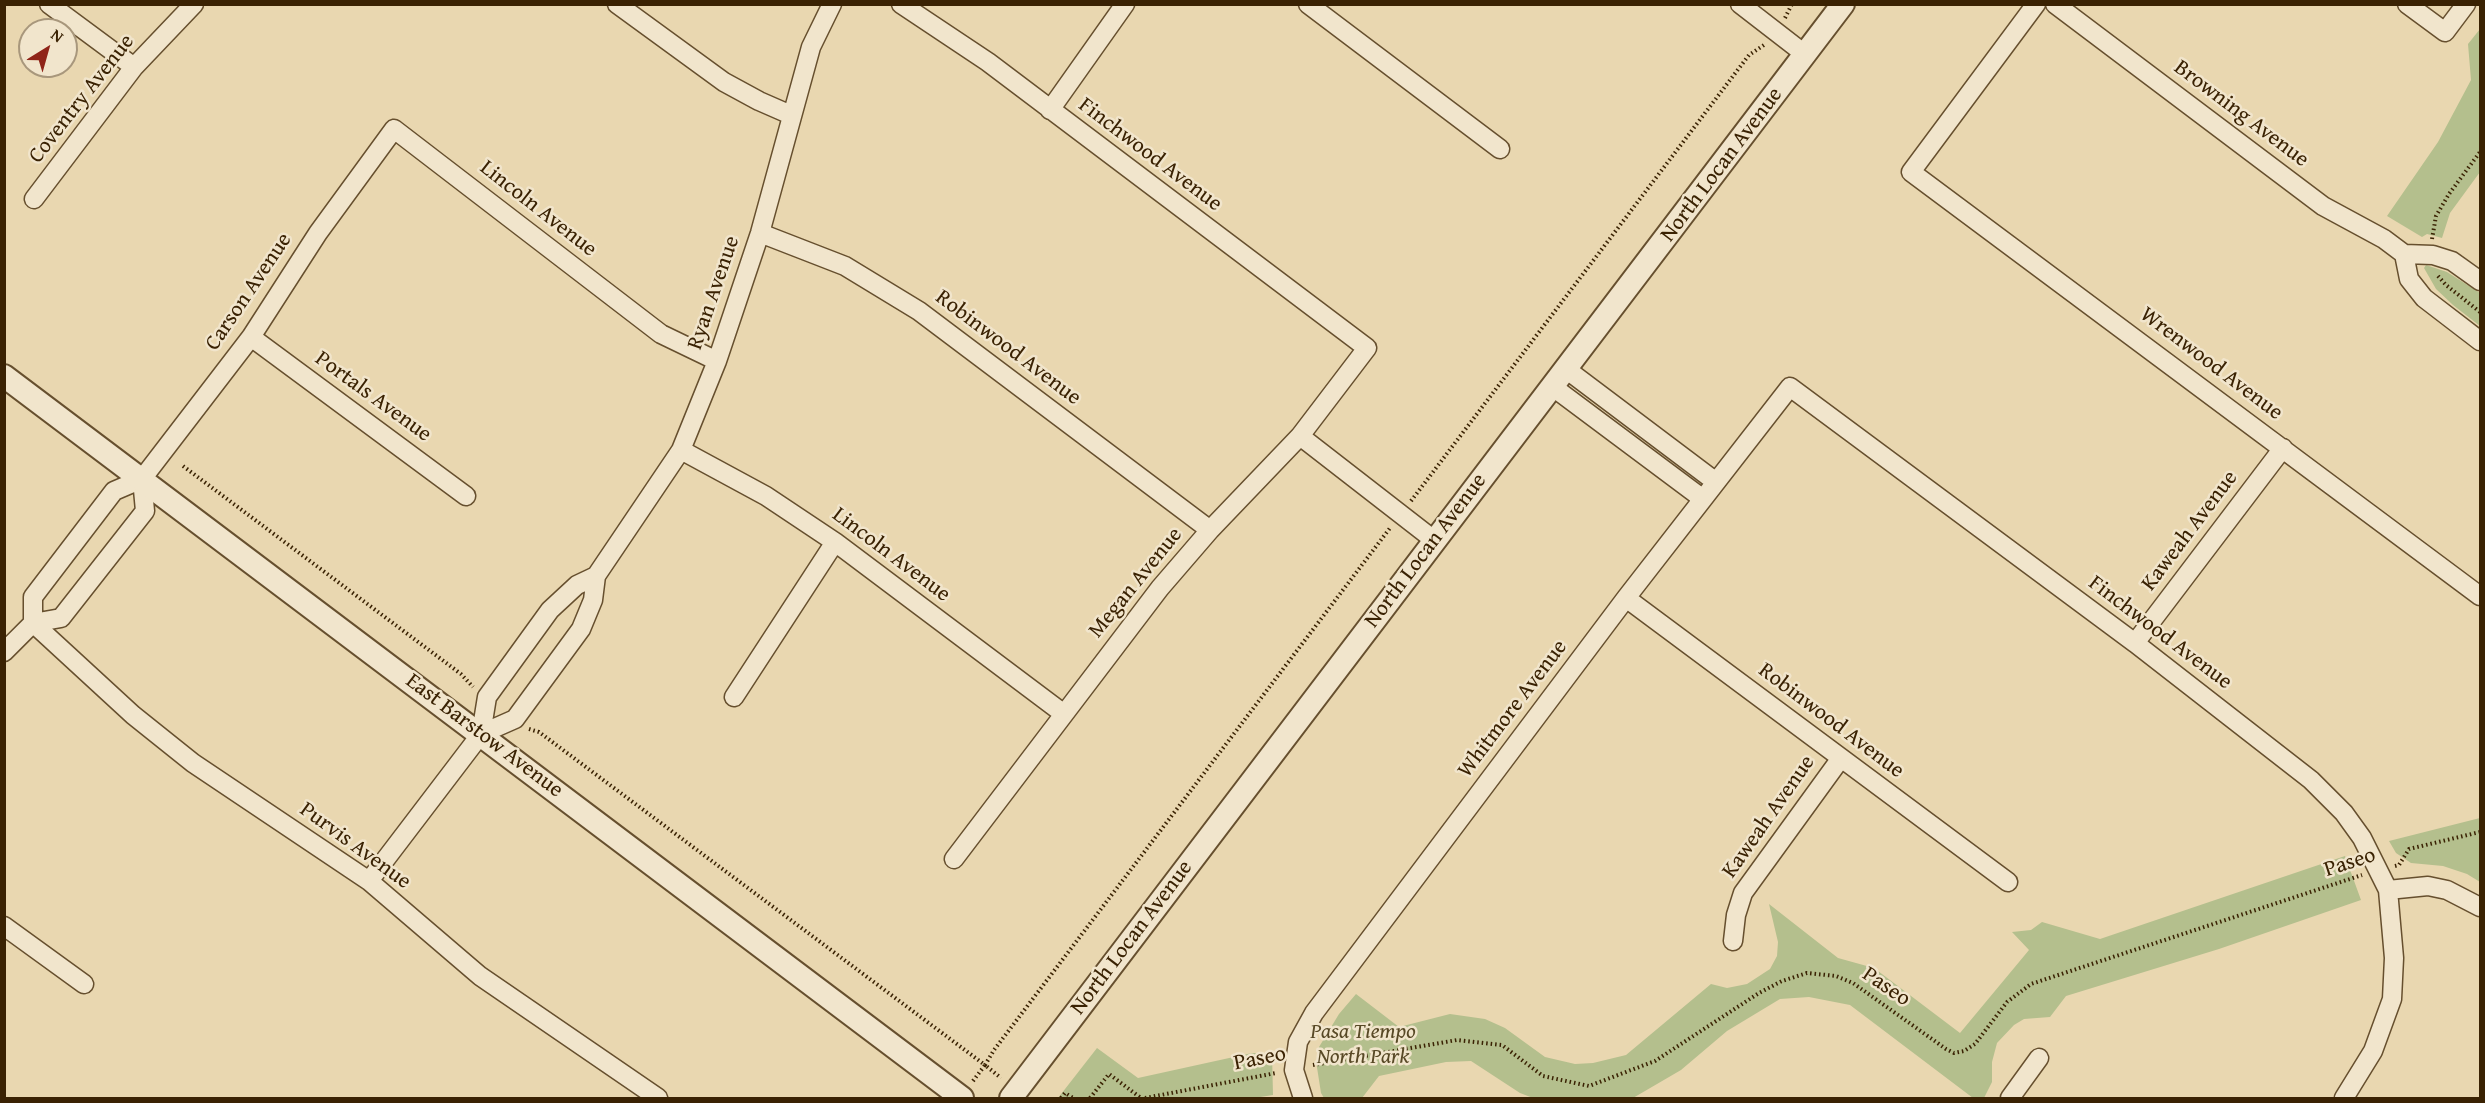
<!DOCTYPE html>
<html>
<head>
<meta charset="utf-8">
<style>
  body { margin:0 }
  #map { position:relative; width:2485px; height:1103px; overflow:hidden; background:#e9d7b0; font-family:"Gentium Book Plus",serif }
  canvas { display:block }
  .frame { position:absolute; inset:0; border:6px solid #3a2203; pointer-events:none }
  .north { position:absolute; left:18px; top:18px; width:60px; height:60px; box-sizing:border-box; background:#f1e5cc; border:2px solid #a8977c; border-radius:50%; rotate:37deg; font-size:16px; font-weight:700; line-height:24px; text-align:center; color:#3a2203 }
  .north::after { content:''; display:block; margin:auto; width:21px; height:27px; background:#8f2418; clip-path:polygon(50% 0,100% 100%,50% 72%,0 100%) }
</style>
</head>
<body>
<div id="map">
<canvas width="2485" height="1103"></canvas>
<div class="frame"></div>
<div class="north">N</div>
</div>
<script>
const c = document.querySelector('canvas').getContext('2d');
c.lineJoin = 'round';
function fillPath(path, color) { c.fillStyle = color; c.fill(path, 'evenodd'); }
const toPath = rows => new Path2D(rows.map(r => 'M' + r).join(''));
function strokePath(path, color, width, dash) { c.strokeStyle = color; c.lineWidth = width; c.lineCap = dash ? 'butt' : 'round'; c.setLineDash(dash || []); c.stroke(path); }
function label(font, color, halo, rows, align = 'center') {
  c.font = font + ' "Gentium Book Plus",serif'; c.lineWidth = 5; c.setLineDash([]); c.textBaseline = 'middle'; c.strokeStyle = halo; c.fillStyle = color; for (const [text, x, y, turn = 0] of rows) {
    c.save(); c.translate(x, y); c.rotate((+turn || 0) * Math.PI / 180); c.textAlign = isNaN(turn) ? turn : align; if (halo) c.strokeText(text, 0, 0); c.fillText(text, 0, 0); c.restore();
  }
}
fillPath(toPath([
  [2480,29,2480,172,2450,213,2442,238,2427,234,2422,237,2387,216,2438,142,2471,80,2468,44],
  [2426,265,2447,272,2480,293,2480,326,2453,305,2436,289,2424,268],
  [2480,818,2480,882,2467,874,2443,866,2411,863,2396,853,2389,841],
  [2345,856,2361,900,2219,949,2066,996,2050,1017,2024,1019,2014,1025,1997,1043,1992,1062,1992,1082,1984,1098,1973,1098,1850,1005,1809,997,1780,999,1727,1031,1681,1070,1633,1098,1533,1098,1520,1093,1471,1061,1446,1062,1379,1076,1362,1098,1324,1098,1321,1093,1316,1061,1319,1047,1339,1014,1356,994,1399,1027,1450,1014,1485,1019,1505,1028,1545,1057,1575,1064,1593,1063,1626,1055,1711,984,1727,988,1747,984,1770,969,1777,956,1778,942,1769,904,1838,958,1874,968,1960,1033,2029,950,2012,932,2031,930,2042,922,2100,939],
  [1097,1048,1138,1078,1252,1053,1272,1053,1273,1095,1254,1098,1058,1098]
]), '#b4bf8d');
const minor = toPath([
  [49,4,134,67],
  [617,4,724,82,759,101,791,115],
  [901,4,988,62,1367,348,1300,436,1210,530,1160,588,954,859],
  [1308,4,1500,149],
  [1740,4,1806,55],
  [2036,4,1911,172,2480,596],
  [2055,4,2323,206,2384,239,2404,254,2433,255,2452,261,2480,281],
  [2407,4,2445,32,2466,4],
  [1050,110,1125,4],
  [34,199,134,67,194,4],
  [760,233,845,266,919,311,1210,530],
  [2404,254,2409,279,2424,298,2480,341],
  [251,337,466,496],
  [1566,369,1716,482],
  [1553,387,1703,499],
  [1300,436,1434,540],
  [681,450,766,496,835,542,1064,714],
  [1626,598,2008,882],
  [33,623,33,597,114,491,142,479,251,337,318,233,394,129,661,334,717,361],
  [33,623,133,715,193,763,369,881,480,976,658,1098],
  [2135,643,2283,448],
  [4,652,33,623,61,618,145,511,142,479],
  [734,697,835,542],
  [481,734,515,719,581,629,593,600,596,576,681,450,717,361,760,233,811,47,832,4],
  [369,881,481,734,487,697,550,610,577,585,596,576],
  [2388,890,2428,886,2447,890,2480,907],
  [4,926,84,984],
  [1733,941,1736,915,1743,893,1841,758],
  [1303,1098,1294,1070,1298,1042,1314,1013,1626,598,1790,387,2135,643,2311,780,2344,813,2362,838,2388,890,2394,958,2392,999,2373,1051,2344,1098],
  [2010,1098,2039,1058]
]);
const tertiary = toPath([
  [4,376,962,1098],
  [1011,1098,1843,4]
]);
strokePath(minor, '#664f2e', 21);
strokePath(tertiary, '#664f2e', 26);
strokePath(toPath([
  [1785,18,1792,4],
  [2432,239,2436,216,2449,194,2480,152],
  [2438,276,2446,285,2480,312],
  [183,466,461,674,473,687],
  [1411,501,1749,55,1764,45],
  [529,729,539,732,985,1065,994,1050,1390,528],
  [2395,866,2399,865,2409,849,2480,832],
  [1313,1065,1457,1040,1502,1045,1543,1076,1589,1086,1655,1061,1759,993,1782,981,1807,973,1836,976,1853,983,1946,1049,1954,1053,1964,1051,1975,1044,2007,1002,2031,984,2362,875],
  [973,1081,985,1065,1001,1078],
  [1061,1098,1065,1093,1073,1098],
  [1090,1098,1109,1074,1141,1098],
  [1145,1098,1276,1073]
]), '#3a2203', 4, [1.5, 3]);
strokePath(minor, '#f1e5cc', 18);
strokePath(tertiary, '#f1e5cc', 22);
label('22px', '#3a2203', '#f1e5cc', [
  ["Coventry Avenue",82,99,-52],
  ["Browning Avenue",2241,114,37],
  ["Finchwood Avenue",1150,155,37],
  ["North Locan Avenue",1722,165,-53],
  ["Lincoln Avenue",538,209,38],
  ["Carson Avenue",249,292,-56],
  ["Ryan Avenue",714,293,-71],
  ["Robinwood Avenue",1008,348,37],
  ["Wrenwood Avenue",2211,364,37],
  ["Portals Avenue",373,397,36],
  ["Kaweah Avenue",2190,531,-53],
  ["North Locan Avenue",1426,551,-53],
  ["Lincoln Avenue",891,555,37],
  ["Megan Avenue",1136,583,-51],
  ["Finchwood Avenue",2160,633,37],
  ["Whitmore Avenue",1513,709,-53],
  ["Robinwood Avenue",1831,721,37],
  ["East Barstow Avenue",484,736,37],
  ["Kaweah Avenue",1769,817,-55],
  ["Purvis Avenue",355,846,36],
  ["Paseo",2350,863,-18],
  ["North Locan Avenue",1132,938,-53],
  ["Paseo",1886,987,34],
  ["Paseo",1260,1059,-11]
]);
label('italic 22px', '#584926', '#f1e5cc', [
  ["Pasa Tiempo",1363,1032],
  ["North Park",1363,1057]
]);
</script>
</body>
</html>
